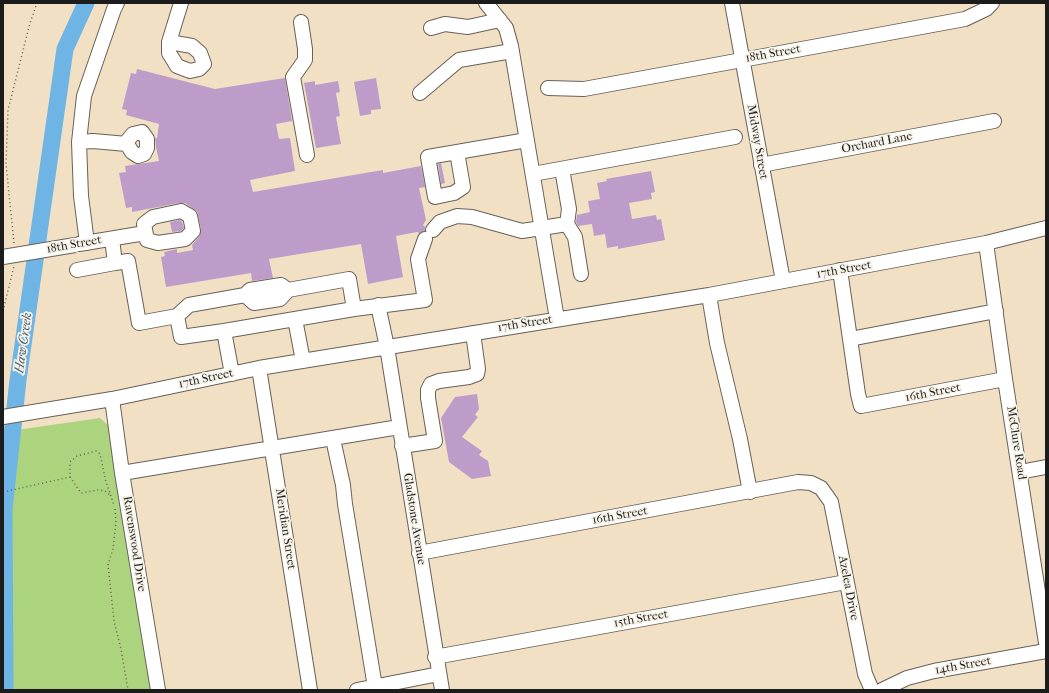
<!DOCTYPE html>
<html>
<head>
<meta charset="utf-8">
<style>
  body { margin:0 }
  #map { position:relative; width:1049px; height:693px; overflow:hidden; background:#f2e0c5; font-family:"IM FELL French Canon",serif }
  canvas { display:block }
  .frame { position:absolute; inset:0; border:4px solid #1c1c1c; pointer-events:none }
</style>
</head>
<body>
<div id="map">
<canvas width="1049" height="693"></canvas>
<div class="frame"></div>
</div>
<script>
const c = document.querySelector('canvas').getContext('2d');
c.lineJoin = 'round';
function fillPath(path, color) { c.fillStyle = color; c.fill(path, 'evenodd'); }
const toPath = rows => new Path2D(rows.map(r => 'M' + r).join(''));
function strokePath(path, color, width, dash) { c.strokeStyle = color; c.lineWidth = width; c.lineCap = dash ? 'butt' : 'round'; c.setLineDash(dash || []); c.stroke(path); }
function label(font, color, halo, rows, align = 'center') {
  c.font = font + ' "IM FELL French Canon",serif'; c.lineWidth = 3.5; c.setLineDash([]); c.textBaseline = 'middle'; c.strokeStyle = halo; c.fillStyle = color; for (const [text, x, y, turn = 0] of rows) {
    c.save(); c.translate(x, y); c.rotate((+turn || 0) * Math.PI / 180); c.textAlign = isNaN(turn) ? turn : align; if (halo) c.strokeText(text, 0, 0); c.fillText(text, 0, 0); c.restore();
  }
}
fillPath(toPath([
  [100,418,109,426,134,575,151,690,3,690,3,432]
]), '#acd37e');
strokePath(toPath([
  [5,690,4,509,18,380,65,49,86,3]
]), '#6eb4e4', 17);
fillPath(toPath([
  [137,69,215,89,285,78,292,121,276,124,279,139,290,138,295,171,250,180,253,192,383,170,383,173,421,166,425,187,419,188,426,220,423,225,425,227,425,231,419,233,417,232,396,236,403,277,368,284,361,244,269,259,273,278,252,281,251,273,166,287,161,257,165,256,164,252,177,249,177,253,193,250,192,245,199,237,201,229,197,211,185,203,179,203,132,212,132,207,126,208,119,173,126,172,125,166,159,161,156,147,155,138,157,138,159,124,126,115,127,110,122,109,131,73,136,74],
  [376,78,381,109,371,110,371,114,360,116,354,82],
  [315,81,315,85,338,81,340,92,336,93,340,116,336,117,341,144,316,148,304,83],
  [441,163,445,183,441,184,438,164],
  [651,171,655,192,651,193,652,199,629,203,632,219,656,215,657,220,661,219,665,240,618,249,618,246,607,248,605,234,594,236,592,224,578,226,576,222,577,215,590,212,588,201,600,199,597,183,607,181,606,179],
  [180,220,182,222,184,228,181,231,172,232,170,222],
  [477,394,479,409,475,415,478,417,462,437,482,451,479,455,488,461,491,476,472,479,449,462,441,418,455,397]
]), '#be9cca');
const minor = toPath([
  [486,3,506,28,511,46,557,319],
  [732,3,783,281],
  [301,22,305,49,305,60,293,77,307,155],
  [431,28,445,24,468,27,500,20],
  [169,42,192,46,200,53,204,64,199,69,190,71,177,66,169,53,169,42,181,3],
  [548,88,584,89,965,19,986,9,992,3],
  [420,93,459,60,512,51],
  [79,142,93,141,127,144,132,152,138,156,144,154,147,148,147,139,142,132,133,134,128,140,127,144],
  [457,152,463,187,454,193,435,197,428,157,527,140],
  [761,165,994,121],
  [562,169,569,209,567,224,575,237,581,274],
  [533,174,735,137],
  [181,211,190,216,193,231,185,239,158,243,147,240,144,224,153,217,181,211],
  [433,230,440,222,457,216,472,217,522,231,567,224],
  [112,239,115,263,128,261,139,323,177,316,189,305,245,295,254,303,280,299,288,290,349,279,354,309],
  [87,243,81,196,79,142,84,96,114,9,117,3],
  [986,243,1005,379,1046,643],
  [79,244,145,233],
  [77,270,115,263],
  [840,270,858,394,861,406,1005,379],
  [245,295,250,290,281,285,288,290],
  [709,295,717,343,740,439,750,492],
  [378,305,387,347,442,690],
  [177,316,181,337,224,331],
  [295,319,303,361],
  [850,339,996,311],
  [259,368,310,690],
  [232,374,224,331,354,309,425,300,418,259,425,239],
  [112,399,122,473,158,690],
  [3,417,112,399,259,368,709,295,986,243,1046,228],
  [333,439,343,485,345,504,375,687],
  [402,446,435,441,428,398,428,390,431,384,439,381,469,377,477,374,478,369,473,333],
  [1020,472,1046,467],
  [122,473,399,427],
  [419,553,798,482,811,483,821,488,831,502,865,674,872,690],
  [435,657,846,582],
  [357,690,439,674],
  [882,690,907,678,934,671,1046,651]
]);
strokePath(minor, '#676157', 16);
strokePath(toPath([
  [14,243,6,164,8,110,30,23,37,3],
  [3,311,14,266],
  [70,477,81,493,98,490,105,491,110,495],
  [3,492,70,477,70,462,77,456,96,451,100,454,106,482,114,505],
  [115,509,116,522,113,549,108,565,114,621,121,649,128,690]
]), '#676157', 1.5, [1, 3]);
strokePath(minor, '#fff', 14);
const minorBridge = toPath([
  [3,257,75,245]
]);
strokePath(minorBridge, '#676157', 16, []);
strokePath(minorBridge, '#fff', 14);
label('12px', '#1c1c1c', '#f7f3e8', [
  ["18th Street",773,54,-10],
  ["Midway Street",757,142,80],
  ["Orchard Lane",877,143,-11],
  ["18th Street",74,245,-10],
  ["17th Street",844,270,-10],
  ["17th Street",525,324,-9],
  ["17th Street",206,379,-12],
  ["16th Street",933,393,-11],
  ["McClure Road",1016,443,81],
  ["16th Street",620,516,-10],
  ["Gladstone Avenue",414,519,81],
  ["Meridian Street",285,529,81],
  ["Ravenswood Drive",134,544,81],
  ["Azelea Drive",848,588,79],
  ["15th Street",641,619,-10],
  ["14th Street",963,666,-10]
]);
label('italic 13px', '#3d596c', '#f7f3e8', [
  ["Haw Creek",24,343,-82]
]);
</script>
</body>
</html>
